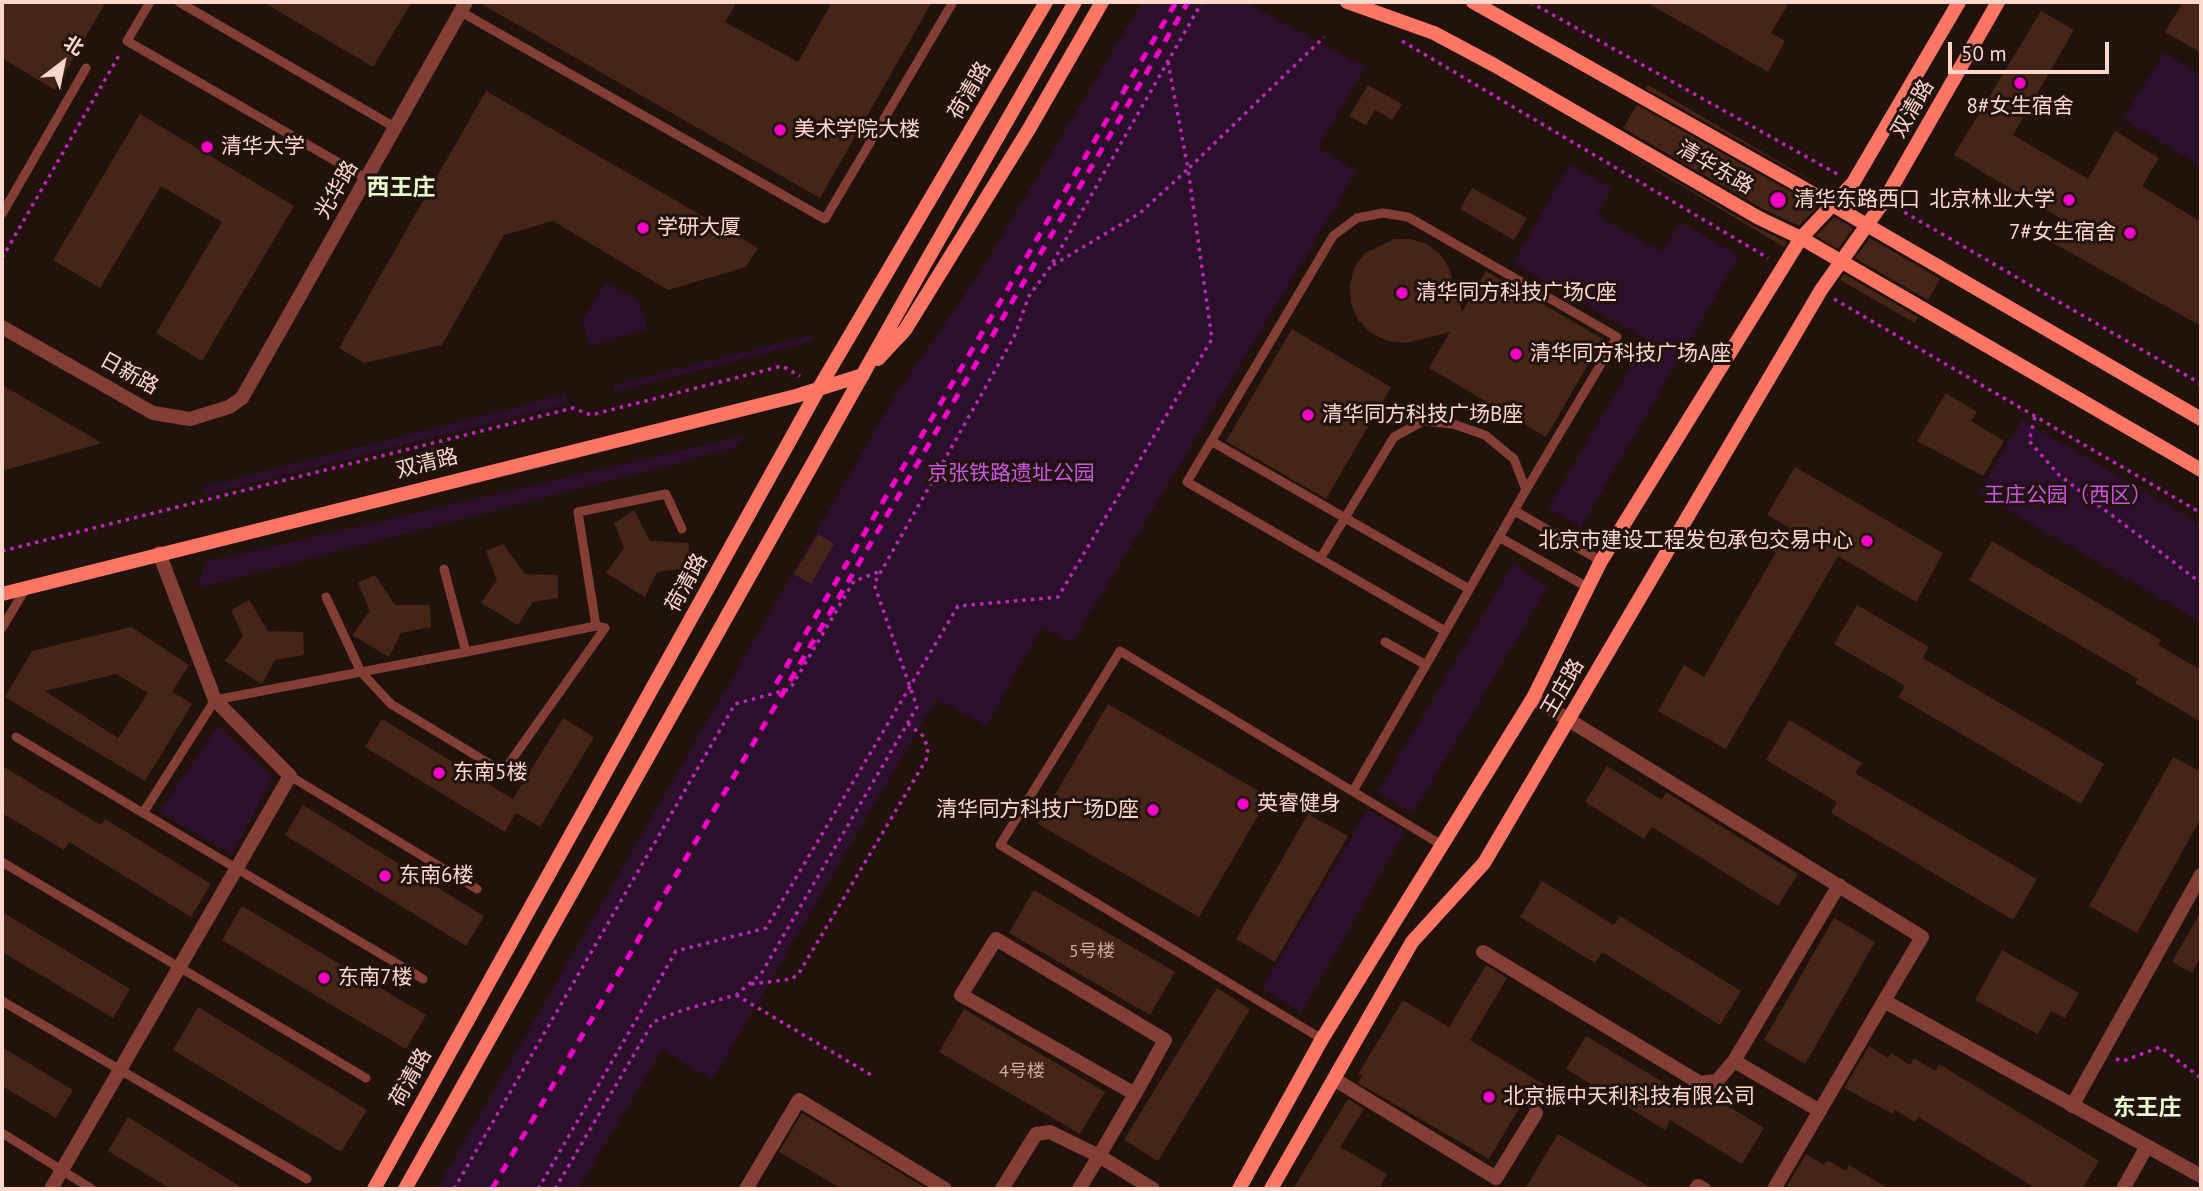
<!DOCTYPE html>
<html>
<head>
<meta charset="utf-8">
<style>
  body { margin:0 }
  #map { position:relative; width:2203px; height:1191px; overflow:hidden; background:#22120c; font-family:"PT Sans","Noto Sans SC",sans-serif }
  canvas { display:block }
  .frame { position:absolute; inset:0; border:4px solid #ffd8cd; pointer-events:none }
  .north { position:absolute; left:28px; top:28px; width:70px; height:70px; -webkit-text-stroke:5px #22120c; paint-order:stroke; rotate:32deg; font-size:19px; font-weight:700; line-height:28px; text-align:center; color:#ffd8cd }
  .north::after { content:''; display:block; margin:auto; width:24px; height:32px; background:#ffd8cd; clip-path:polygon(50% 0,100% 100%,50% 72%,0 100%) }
  .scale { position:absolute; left:1948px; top:42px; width:161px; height:32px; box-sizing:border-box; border:4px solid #ffd8cd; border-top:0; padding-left:9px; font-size:21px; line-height:24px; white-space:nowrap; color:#ffd8cd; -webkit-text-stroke:5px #22120c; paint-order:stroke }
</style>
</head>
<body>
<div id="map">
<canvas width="2203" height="1191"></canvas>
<div class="frame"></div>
<div class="north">北</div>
<div class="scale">50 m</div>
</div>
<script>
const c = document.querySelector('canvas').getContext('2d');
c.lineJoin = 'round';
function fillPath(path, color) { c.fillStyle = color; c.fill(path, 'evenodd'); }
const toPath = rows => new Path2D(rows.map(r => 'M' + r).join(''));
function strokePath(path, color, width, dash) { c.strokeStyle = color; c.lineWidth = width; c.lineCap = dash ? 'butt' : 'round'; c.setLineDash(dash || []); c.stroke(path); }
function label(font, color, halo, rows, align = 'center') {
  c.font = font + ' "PT Sans","Noto Sans SC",sans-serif'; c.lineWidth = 6; c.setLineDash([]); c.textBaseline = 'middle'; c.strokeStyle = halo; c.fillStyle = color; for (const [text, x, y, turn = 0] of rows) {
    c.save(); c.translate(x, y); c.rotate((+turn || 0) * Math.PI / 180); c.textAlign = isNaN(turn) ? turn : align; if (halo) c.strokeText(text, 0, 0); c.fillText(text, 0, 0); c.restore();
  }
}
fillPath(toPath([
  [1142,2,1245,2,1365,67,1318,148,1357,171,1072,643,1042,627,986,726,937,698,712,1080,662,1050,578,1189,437,1189,895,396,981,271],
  [2164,52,2201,75,2201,166,2123,119],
  [1570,164,1612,188,1597,216,1662,252,1680,222,1739,256,1581,527,1548,508,1647,340,1513,263],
  [605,283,638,300,648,329,590,346,582,321],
  [811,335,813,341,615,392,612,385],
  [566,394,568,404,205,495,204,487],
  [2022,420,2201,524,2201,622,1978,493],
  [747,435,735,448,197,588,206,562],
  [1514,563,1547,588,1413,813,1377,793],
  [218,726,273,777,232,855,159,812],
  [1368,809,1405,831,1301,1013,1262,988]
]), '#2c0f2b');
fillPath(toPath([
  [2,2,106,2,55,90,2,58],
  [263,2,412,2,373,67],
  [478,2,737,2,725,22,798,62,832,2,932,2,820,198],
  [1646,2,1789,2,1771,33,1785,41,1768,72],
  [2183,2,2201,2,2201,53,2165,32],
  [2041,11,2074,30,2013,135,2088,179,2115,131,2159,158,2142,186,2201,222,2201,326,2053,243,2065,221,1954,155],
  [1368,85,1402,104,1392,120,1375,110,1366,125,1349,116],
  [1648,85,1831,192,1646,89],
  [486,91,758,248,746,267,668,290,553,221,504,235,442,345,364,363,339,348],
  [1637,105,1793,193,1817,207,1799,226,1763,209,1623,128],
  [140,114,294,206,202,361,156,333,222,222,161,186,100,288,53,260],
  [1613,145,1754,226,1787,242,1784,247],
  [1472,188,1527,218,1514,240,1460,209],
  [1834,217,1853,228,1838,249,1816,236],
  [1870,238,1940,279,1928,300,1855,258],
  [1394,239,1411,239,1427,244,1440,254,1449,268,1462,312,1486,271,1603,339,1546,437,1429,368,1450,332,1406,343,1387,341,1371,333,1358,320,1351,303,1350,285,1354,268,1365,253],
  [1844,274,1918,317,1915,323,1840,280],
  [1292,329,1391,387,1326,499,1226,441],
  [2,385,102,443,2,471],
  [1946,393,1977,412,1971,421,2004,441,1983,476,1917,441],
  [1795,467,1943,553,1916,602,1838,556,1726,749,1658,711,1684,665,1704,677,1790,528,1767,515],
  [634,510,650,541,689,543,688,568,657,572,645,597,606,573,624,548,614,523],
  [818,534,834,544,811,584,794,574],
  [1992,541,2161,640,2158,645,2201,670,2201,722,2135,683,2138,679,1969,580],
  [503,544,525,574,558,575,558,598,533,602,518,625,481,603,497,580,486,551],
  [375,575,395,605,430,605,431,627,401,633,389,657,352,635,370,611,358,583],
  [249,600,268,631,303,632,304,655,275,660,262,684,225,661,243,636,231,610],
  [1857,605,1929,647,1923,658,2104,764,2081,804,1898,697,1905,686,1834,644],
  [131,627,189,665,172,692,192,704,145,781,5,697,32,651],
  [116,674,148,693,118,738,45,691],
  [1108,704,1269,797,1199,917,1038,824],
  [563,718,594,737,540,827,516,813,505,832,365,747,382,719,513,799],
  [1789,720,1862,763,1855,773,2037,879,2013,920,1831,813,1837,802,1766,760],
  [2173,757,2201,772,2201,818,2137,933,2089,906],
  [2,766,101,825,105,819,211,884,191,917,69,842,64,850,2,813],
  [1607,766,1662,800,1666,792,1798,874,1778,906,1652,827,1644,839,1585,802],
  [303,805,484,916,466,946,285,835],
  [1308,814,1348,836,1275,962,1236,939],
  [1542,881,1614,925,1620,916,1741,991,1720,1025,1602,952,1595,963,1520,917],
  [1034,890,1175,972,1150,1015,1009,933],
  [242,906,426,1015,406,1049,222,940],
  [2201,911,2201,956,2192,973,2172,962],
  [2,912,130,989,113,1018,2,952],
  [1834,918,1875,942,1805,1064,1764,1040],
  [2002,950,2079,993,2065,1018,2051,1011,2038,1034,1975,1000],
  [1486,965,1507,978,1470,1040,1548,1087,1539,1103,1527,1095,1489,1159,1358,1083,1362,1076,1358,1074,1403,1000,1449,1027],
  [1217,988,1250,1009,1158,1161,1124,1140],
  [198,1007,367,1110,341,1152,173,1050],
  [964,1009,1105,1092,1080,1134,939,1052],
  [1586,1036,1683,1094,1687,1087,1705,1092,1764,1128,1742,1164,1670,1120,1665,1130,1566,1069],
  [1869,1046,1888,1058,1891,1053,1910,1065,1914,1058,1935,1071,1939,1064,2099,1161,2082,1189,2037,1189,1918,1117,1915,1122,1895,1110,1893,1114,1844,1088],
  [2,1047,73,1090,56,1118,2,1086],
  [1348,1099,1364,1109,1340,1147,1387,1174,1379,1189,1293,1189],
  [802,1113,927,1189,842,1189,779,1152],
  [128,1117,244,1189,171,1189,108,1151],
  [1558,1134,1653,1189,1525,1189],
  [1806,1154,1824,1165,1827,1160,1846,1171,1849,1165,1889,1189,1785,1189]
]), '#442517');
strokePath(toPath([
  [1530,2,1839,175],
  [1402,41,1768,258],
  [1897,208,2201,384],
  [2,258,121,52],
  [1053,265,1140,213,1188,169,1168,62],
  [1834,299,2201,513],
  [2035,417,2029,441,2059,475,2201,583],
  [2,551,573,408,591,415,782,366,800,376],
  [751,984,792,979,799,973,926,760,928,748,923,736,907,723],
  [736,995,873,1076],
  [2116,1059,2123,1061,2160,1047,2201,1078],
  [454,1189,735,704,790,689,854,581,881,571],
  [538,1189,676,951,766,928,958,606,1058,597,1212,339,1188,169,1324,37],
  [555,1189,653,1022,683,1010,736,995,761,974,917,707,874,584,1014,337,1029,296,1050,267,1202,2]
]), '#b828b4', 3.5, [3.5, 5]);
strokePath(toPath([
  [150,2,127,41,367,179],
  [179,2,396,128],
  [463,13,825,219,953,2],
  [2,214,86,68],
  [1211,441,1469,589],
  [1515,511,1601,561],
  [1499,537,1587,587],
  [1320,559,1394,437,1423,421,1453,424,1485,435,1514,459,1526,490,1426,665,1385,642],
  [444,569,466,652],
  [596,626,578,512,666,494,682,529],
  [2,628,26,588],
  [1445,631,1187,482,1333,236,1357,218,1383,213,1408,217,1617,337,1526,490],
  [16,737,143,813,215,700,361,672,466,652,596,626,605,628,503,772,391,704,361,672,326,597],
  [290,776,477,889],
  [1353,791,1426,665],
  [143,813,423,979],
  [2,862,366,1078],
  [2,1001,307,1179],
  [1322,1039,1000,845,1120,651,1440,844],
  [2,1133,92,1189]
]), '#833f35', 9);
strokePath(toPath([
  [2,327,153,413,190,419,229,407,242,398,466,2],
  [1533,698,1922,937,1884,1001,2201,1176],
  [1483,952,1700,1083,1717,1081,1734,1061],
  [1334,1079,1496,1178,1536,1113],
  [1135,1094,961,995,996,939,1165,1040,1135,1094,1099,1156,1153,1189],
  [2072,1106,2201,875],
  [1820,1111,1734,1061,1839,885],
  [51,1189,290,776,215,700,159,553],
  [746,1189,799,1100,945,1189],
  [1002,1189,1036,1134,1050,1132,1099,1156,1079,1189],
  [1696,1189,1698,1186,1704,1189],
  [1774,1189,1884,1001],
  [2123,1189,2146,1148]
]), '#833f35', 14);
strokePath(toPath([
  [1347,2,1434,33,1494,65,1759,218,1801,238,2201,470],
  [1473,2,1798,185,2201,419],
  [878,359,905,330,1029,129,1102,2],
  [2,594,796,396,863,375],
  [374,1189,819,388,1046,2],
  [405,1189,926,262,1075,2],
  [1239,1189,1322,1039,1533,698,1601,561,1801,238,1853,183,1959,2],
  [1271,1189,1412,942,1484,863,1821,290,1884,201,1998,2]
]), '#ff7664', 14);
strokePath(toPath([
  [776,684,1176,2],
  [492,1189,1188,2]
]), '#f800c9', 5, [10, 9]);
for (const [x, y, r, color] of [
  [2020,83,7,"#f800c9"],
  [780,130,7,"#f800c9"],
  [207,147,7,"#f800c9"],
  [1778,200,9,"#f800c9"],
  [2069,200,7,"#f800c9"],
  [643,228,7,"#f800c9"],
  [2130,233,7,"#f800c9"],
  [1402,293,7,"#f800c9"],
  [1516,354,7,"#f800c9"],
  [1308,415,7,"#f800c9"],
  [1867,541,7,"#f800c9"],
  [439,773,7,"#f800c9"],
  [1243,804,7,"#f800c9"],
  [1153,810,7,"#f800c9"],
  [385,876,7,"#f800c9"],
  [324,978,7,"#f800c9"],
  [1489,1097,7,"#f800c9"]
]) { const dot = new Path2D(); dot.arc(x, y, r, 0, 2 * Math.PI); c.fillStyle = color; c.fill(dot); strokePath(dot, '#22120c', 2.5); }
label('18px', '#d0aba0', null, [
  ["5号楼",1092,952],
  ["4号楼",1022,1072]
]);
label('21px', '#ffd8cd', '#22120c', [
  ["荷清路",970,91,-60],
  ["双清路",1913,109,-60],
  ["清华东路",1715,168,30],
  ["光华路",337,190,-60],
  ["日新路",129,374,29],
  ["双清路",427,464,-14],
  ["荷清路",687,583,-61],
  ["王庄路",1563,688,-60],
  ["荷清路",411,1078,-61]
]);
label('21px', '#ffd8cd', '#22120c', [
  ["8#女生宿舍",2020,107,"center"],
  ["美术学院大楼",794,130],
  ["清华大学",221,147],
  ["清华东路西口",1794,200],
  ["北京林业大学",2055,200,"right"],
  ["学研大厦",657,228],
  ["7#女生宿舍",2116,233,"right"],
  ["清华同方科技广场C座",1416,293],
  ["清华同方科技广场A座",1530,354],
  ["清华同方科技广场B座",1322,415],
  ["北京市建设工程发包承包交易中心",1853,541,"right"],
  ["东南5楼",453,773],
  ["英睿健身",1257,804],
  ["清华同方科技广场D座",1139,810,"right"],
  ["东南6楼",399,876],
  ["东南7楼",338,978],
  ["北京振中天利科技有限公司",1503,1097]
], 'left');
label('21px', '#cd54e4', '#22120c', [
  ["京张铁路遗址公园",1011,474],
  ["王庄公园（西区）",2068,496]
]);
label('bold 23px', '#e9ffcf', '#22120c', [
  ["西王庄",401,188],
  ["东王庄",2147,1108]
]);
</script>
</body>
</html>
